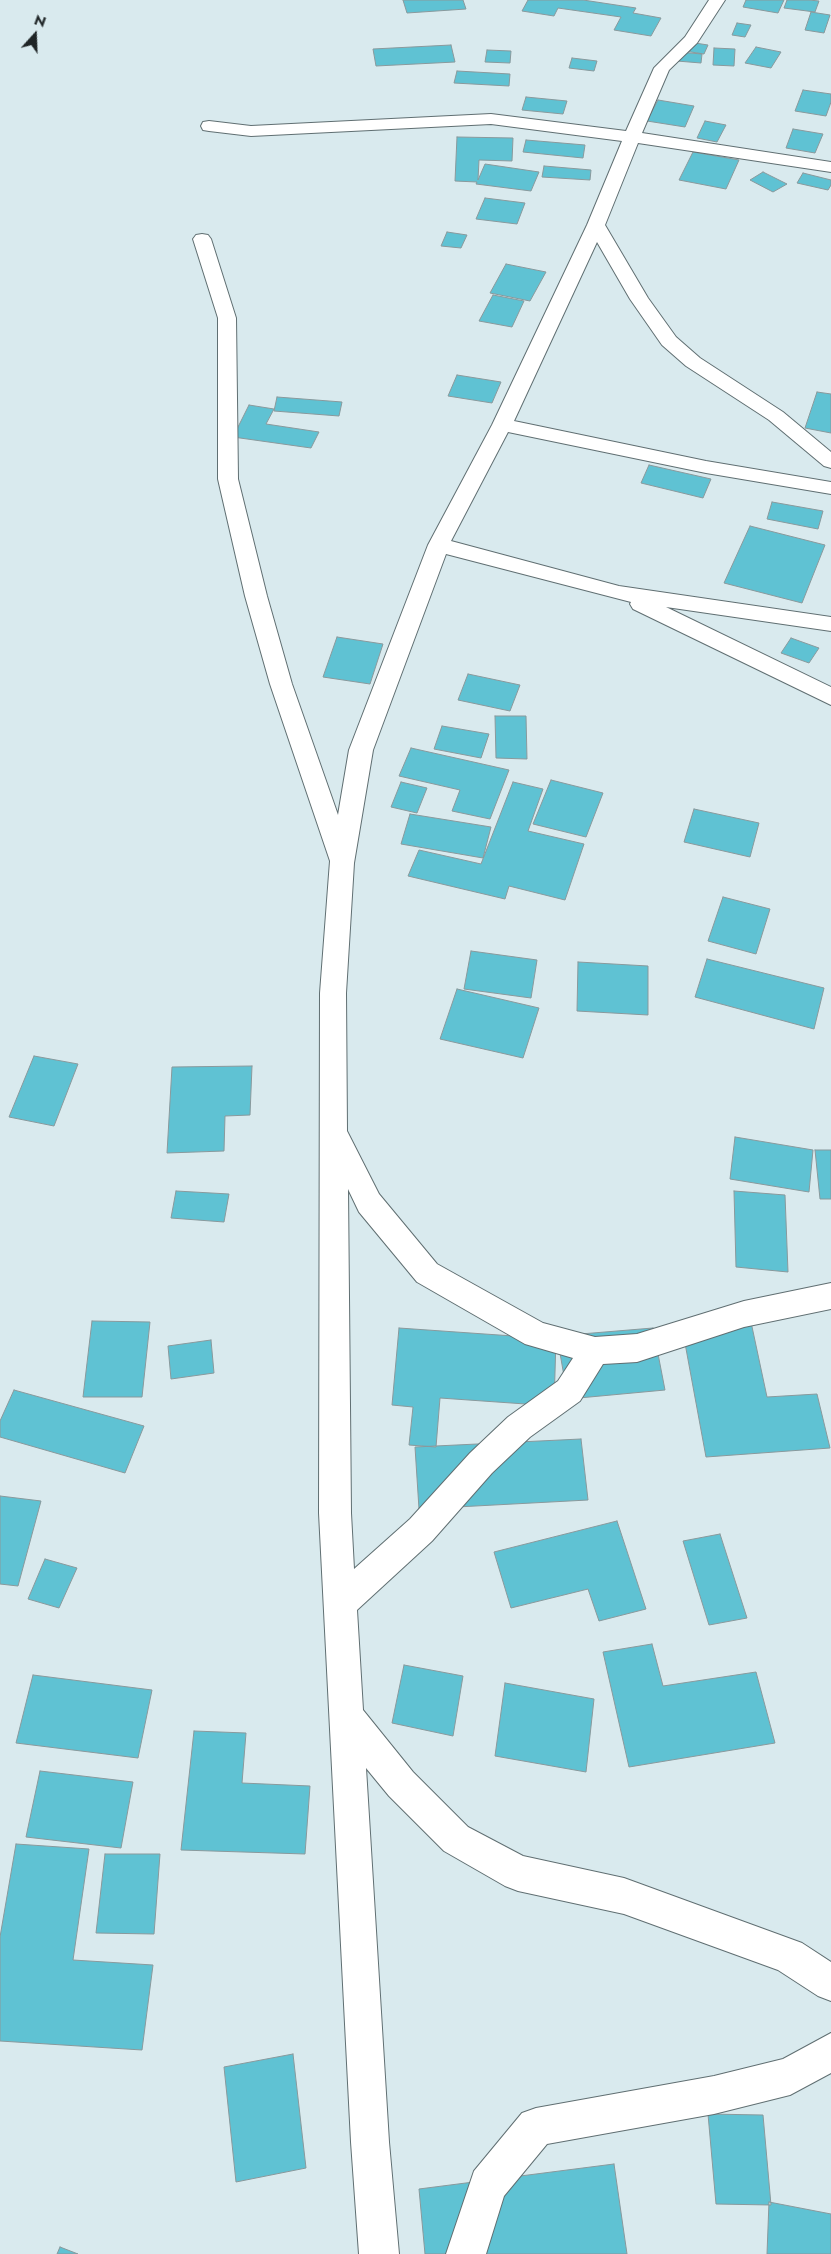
<!DOCTYPE html>
<html>
<head>
<meta charset="utf-8">
<style>
  body { margin:0 }
  #map { position:relative; width:831px; height:2254px; overflow:hidden; background:#d9eaee; font-family:Jost,sans-serif }
  canvas { display:block }
  .north { position:absolute; left:10px; top:10px; width:50px; height:50px; -webkit-text-stroke:4px #d9eaee; paint-order:stroke; rotate:20deg; font-size:14px; font-weight:700; line-height:20px; text-align:center; color:#1f2526 }
  .north::after { content:''; display:block; margin:auto; width:18px; height:22px; background:#1f2526; clip-path:polygon(50% 0,100% 100%,50% 72%,0 100%) }
</style>
</head>
<body>
<div id="map">
<canvas width="831" height="2254"></canvas>
<div class="north">N</div>
</div>
<script>
const c = document.querySelector('canvas').getContext('2d');
c.lineJoin = 'round';
function fillPath(path, color) { c.fillStyle = color; c.fill(path, 'evenodd'); }
const toPath = rows => new Path2D(rows.map(r => 'M' + r).join(''));
function strokePath(path, color, width, dash) { c.strokeStyle = color; c.lineWidth = width; c.lineCap = dash ? 'butt' : 'round'; c.setLineDash(dash || []); c.stroke(path); }
const building = toPath([
  [403,0,463,0,466,9,407,13,403,0],
  [528,0,583,0,636,8,633,13,661,18,651,36,614,30,621,17,558,8,554,16,522,11,528,0],
  [746,0,784,0,778,13,743,7,746,0],
  [787,0,809,0,819,1,815,12,784,8,787,0],
  [811,12,830,15,824,33,805,30,811,12],
  [737,23,751,25,745,37,732,35,737,23],
  [682,41,708,45,704,54,678,50,682,41],
  [451,45,455,62,376,66,373,49,451,45],
  [756,47,781,52,771,68,745,63,756,47],
  [714,48,735,49,734,66,713,65,714,48],
  [487,50,511,51,510,63,485,62,487,50],
  [678,52,702,54,701,63,677,61,678,52],
  [572,58,597,61,594,71,569,68,572,58],
  [457,71,510,74,509,86,454,83,457,71],
  [803,90,831,94,831,102,826,116,795,111,803,90],
  [526,97,567,101,563,114,522,110,526,97],
  [658,100,694,106,685,127,647,121,658,100],
  [705,121,726,125,717,142,697,138,705,121],
  [793,129,823,134,815,153,786,148,793,129],
  [457,137,513,138,512,161,479,160,478,180,485,164,539,172,531,191,476,184,477,182,455,181,457,137],
  [526,140,585,145,583,158,523,152,526,140],
  [693,152,739,160,726,189,679,180,693,152],
  [544,166,591,170,590,180,542,177,544,166],
  [763,172,787,184,773,192,750,180,763,172],
  [803,173,831,180,831,185,828,190,797,183,803,173],
  [485,198,525,203,517,224,476,219,485,198],
  [447,232,467,235,461,248,441,246,447,232],
  [506,264,546,272,530,301,490,293,506,264],
  [493,295,524,301,512,327,479,321,493,295],
  [457,375,501,382,492,403,448,396,457,375],
  [817,392,831,394,831,433,805,428,817,392],
  [277,397,342,402,339,416,274,411,277,397],
  [249,405,274,409,266,424,319,432,311,448,233,437,249,405],
  [649,465,711,479,703,498,641,483,649,465],
  [772,502,823,511,818,529,767,519,772,502],
  [750,526,825,545,802,603,724,583,750,526],
  [337,637,383,644,370,684,323,677,337,637],
  [791,638,819,648,809,663,781,653,791,638],
  [468,674,520,685,510,711,458,700,468,674],
  [495,716,526,716,527,759,496,758,495,716],
  [442,726,489,734,481,758,434,749,442,726],
  [411,748,509,770,490,819,452,811,460,790,399,776,411,748],
  [551,780,603,793,586,837,533,824,551,780],
  [401,782,427,788,417,813,391,807,401,782],
  [513,782,543,789,528,831,584,844,565,900,509,886,505,899,408,876,419,850,481,864,513,782],
  [694,809,759,823,750,857,684,842,694,809],
  [410,814,491,827,483,858,401,844,410,814],
  [723,897,770,909,756,954,708,941,723,897],
  [471,951,537,960,531,998,464,989,471,951],
  [707,959,824,988,814,1029,695,997,707,959],
  [578,962,648,966,648,1015,577,1011,578,962],
  [457,989,539,1008,523,1058,440,1039,457,989],
  [34,1056,78,1064,54,1126,9,1117,34,1056],
  [252,1066,250,1115,225,1116,224,1151,167,1153,172,1067,252,1066],
  [735,1137,813,1150,809,1192,730,1179,735,1137],
  [815,1150,831,1150,831,1199,820,1199,815,1150],
  [176,1191,229,1194,224,1222,171,1218,176,1191],
  [734,1191,785,1195,788,1272,736,1267,734,1191],
  [92,1321,150,1322,142,1397,83,1397,92,1321],
  [751,1322,767,1397,817,1394,830,1448,706,1457,682,1327,751,1322],
  [399,1328,556,1339,554,1406,440,1398,436,1447,409,1445,413,1407,392,1405,399,1328],
  [653,1328,665,1390,568,1399,557,1336,653,1328],
  [211,1340,214,1373,171,1379,168,1346,211,1340],
  [14,1390,144,1426,125,1473,0,1437,0,1421,14,1390],
  [581,1439,588,1500,419,1509,415,1447,581,1439],
  [0,1496,41,1501,18,1586,0,1584,0,1496],
  [617,1521,646,1609,599,1621,588,1589,511,1608,494,1552,617,1521],
  [720,1534,747,1618,709,1625,683,1541,720,1534],
  [45,1559,77,1568,59,1608,28,1599,45,1559],
  [652,1644,663,1686,756,1672,775,1743,629,1767,603,1652,652,1644],
  [404,1665,463,1676,453,1736,392,1723,404,1665],
  [33,1675,152,1690,138,1758,16,1743,33,1675],
  [505,1683,594,1699,586,1772,495,1756,505,1683],
  [194,1731,246,1733,242,1783,310,1786,305,1854,181,1850,194,1731],
  [40,1771,133,1782,121,1848,26,1837,40,1771],
  [16,1844,89,1849,73,1960,153,1965,142,2050,0,2041,0,1937,16,1844],
  [105,1854,160,1854,154,1934,96,1933,105,1854],
  [293,2054,306,2168,236,2182,224,2067,293,2054],
  [708,2114,763,2115,771,2205,716,2204,708,2114],
  [614,2164,627,2254,425,2254,419,2189,614,2164],
  [769,2202,831,2214,831,2254,767,2254,769,2202],
  [60,2247,78,2254,57,2254,60,2247]
]);
fillPath(building, '#5fc2d3');
strokePath(building, '#89999c', 1);
const street = toPath([
  [709,0,725,0,697,43,669,70,642,133,831,162,831,172,638,143,605,225,648,298,676,337,700,358,783,412,831,452,831,468,824,466,769,420,686,366,662,345,630,299,597,242,514,421,706,461,831,482,831,494,706,473,508,432,451,541,619,586,831,617,831,631,666,607,831,687,831,705,633,609,630,604,631,602,446,554,373,750,354,863,346,993,347,1131,379,1194,437,1264,543,1323,595,1337,637,1334,744,1301,831,1283,831,1309,744,1327,637,1362,603,1364,580,1401,530,1437,492,1473,432,1541,357,1610,363,1710,413,1772,468,1827,523,1856,624,1878,802,1943,831,1962,831,2001,818,1996,778,1970,624,1914,518,1891,505,1886,444,1851,389,1796,366,1768,389,2142,399,2254,359,2254,351,2142,319,1513,320,993,330,861,270,684,245,596,218,479,218,318,193,239,196,235,202,234,208,235,211,239,236,318,238,479,267,596,292,684,338,815,349,750,428,545,492,425,587,225,622,141,491,124,251,136,209,131,203,130,201,126,203,122,209,121,251,126,491,114,626,131,654,68,685,37,709,0],
  [348,1189,359,1212,417,1282,525,1344,573,1358,558,1381,508,1417,470,1453,410,1519,354,1569,351,1513,348,1189],
  [831,2033,831,2073,790,2095,714,2114,547,2144,504,2196,486,2254,446,2254,474,2171,522,2113,536,2108,714,2076,783,2059,831,2033]
]);
strokePath(street, '#606f72', 2);
fillPath(street, '#fff');
</script>
</body>
</html>
